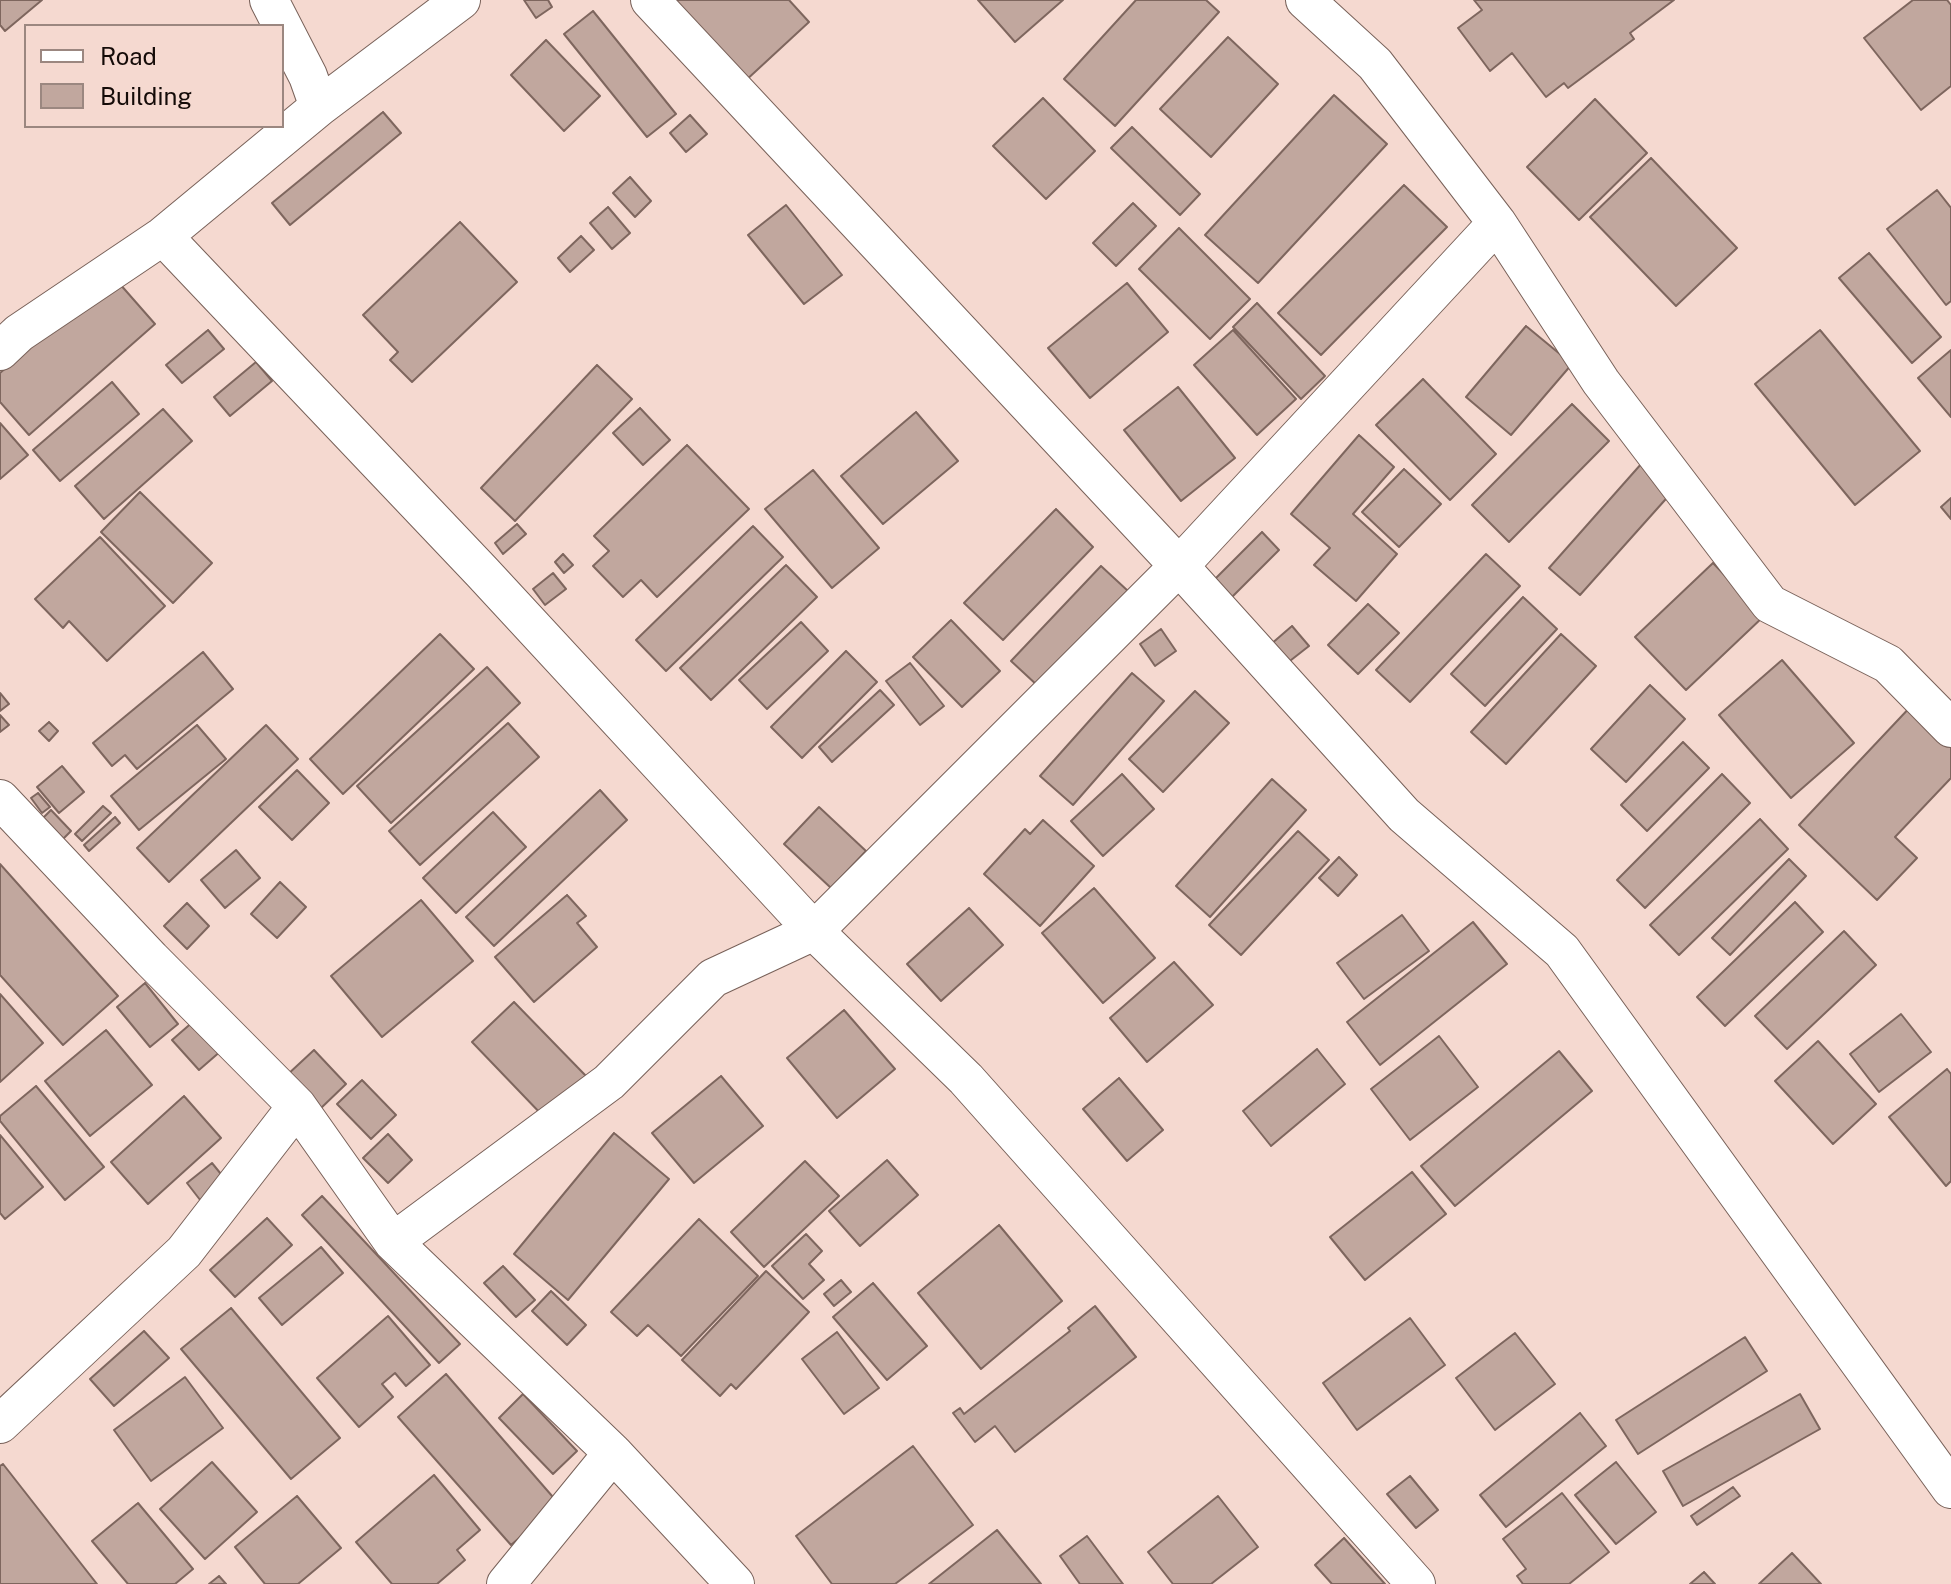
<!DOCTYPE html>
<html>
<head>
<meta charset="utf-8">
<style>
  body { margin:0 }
  #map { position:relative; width:1951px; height:1584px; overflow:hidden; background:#f5d9d0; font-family:"Public Sans",sans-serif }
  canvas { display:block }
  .legend { position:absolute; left:24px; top:24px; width:260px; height:104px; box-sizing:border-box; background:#f5d9d0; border:2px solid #9b8780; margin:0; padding:10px 14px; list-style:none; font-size:24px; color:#140b08 }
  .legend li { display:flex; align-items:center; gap:16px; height:40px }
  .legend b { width:40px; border:2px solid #9b8780 }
</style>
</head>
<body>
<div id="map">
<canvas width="1951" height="1584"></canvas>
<ul class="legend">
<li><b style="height:10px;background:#fff"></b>Road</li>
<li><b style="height:22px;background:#c1a79e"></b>Building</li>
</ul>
</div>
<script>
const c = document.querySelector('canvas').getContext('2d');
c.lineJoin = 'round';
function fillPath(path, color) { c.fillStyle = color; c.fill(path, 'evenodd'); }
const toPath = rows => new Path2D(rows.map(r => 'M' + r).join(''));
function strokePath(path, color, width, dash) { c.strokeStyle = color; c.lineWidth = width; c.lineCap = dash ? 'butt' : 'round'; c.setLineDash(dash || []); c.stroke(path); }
const building = toPath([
  [0,0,42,0,5,31,0,25,0,0],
  [524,0,548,0,552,7,536,18,524,0],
  [667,0,789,0,809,22,743,83,667,0],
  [978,0,1063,0,1015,42,978,0],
  [1136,0,1206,0,1219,12,1115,126,1064,79,1136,0],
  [1474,0,1674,0,1630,33,1634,39,1568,88,1564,83,1546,97,1512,53,1490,71,1458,28,1482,10,1474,0],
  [1913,0,1947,0,1951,5,1951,86,1921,110,1864,38,1913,0],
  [593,11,676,114,647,137,564,34,593,11],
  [1228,37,1278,84,1211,157,1160,109,1228,37],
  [546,40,600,96,564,131,511,75,546,40],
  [1334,95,1387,144,1258,283,1205,235,1334,95],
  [1043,98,1095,151,1046,199,993,146,1043,98],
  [1595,99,1647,153,1579,220,1527,167,1595,99],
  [383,112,401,133,290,225,272,203,383,112],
  [690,115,707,134,686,152,670,133,690,115],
  [1132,127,1200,194,1180,215,1111,148,1132,127],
  [1651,158,1737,248,1676,306,1590,217,1651,158],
  [630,177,651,201,635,217,613,193,630,177],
  [1404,185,1447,227,1321,355,1278,313,1404,185],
  [1937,190,1951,208,1951,301,1946,305,1887,229,1937,190],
  [1133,203,1156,226,1116,266,1093,243,1133,203],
  [786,205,842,275,804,304,748,235,786,205],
  [608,207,630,233,612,249,590,223,608,207],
  [460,222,517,282,412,382,390,360,398,352,363,315,460,222],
  [1179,228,1250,299,1210,339,1139,269,1179,228],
  [581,236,594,250,570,272,558,258,581,236],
  [1869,253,1941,337,1912,363,1839,278,1869,253],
  [112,275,155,324,29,435,0,402,0,373,112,275],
  [1127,283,1168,332,1090,398,1048,348,1127,283],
  [1257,303,1325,376,1301,399,1233,327,1257,303],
  [1526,326,1572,364,1511,435,1466,397,1526,326],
  [208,330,224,349,182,383,166,365,208,330],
  [1233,330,1296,399,1257,435,1194,365,1233,330],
  [1820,330,1920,451,1855,505,1755,384,1820,330],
  [1951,350,1951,417,1918,378,1951,350],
  [256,362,272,381,230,416,214,397,256,362],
  [597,365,632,399,515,521,481,488,597,365],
  [1423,379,1496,454,1450,500,1376,425,1423,379],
  [112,382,139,414,60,481,33,450,112,382],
  [1178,387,1235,458,1181,501,1124,430,1178,387],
  [1572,404,1609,441,1509,542,1472,505,1572,404],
  [640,408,670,440,643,465,613,433,640,408],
  [163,409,192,441,104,519,75,486,163,409],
  [916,412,958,461,883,524,841,476,916,412],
  [0,423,28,455,0,479,0,423],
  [1359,435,1394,467,1353,514,1397,554,1356,601,1314,565,1330,548,1291,514,1359,435],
  [687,445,749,509,657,597,641,580,623,597,593,566,609,551,594,536,687,445],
  [1642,463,1673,491,1580,595,1549,568,1642,463],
  [1404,469,1441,504,1399,547,1362,512,1404,469],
  [813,470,879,548,832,588,765,509,813,470],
  [140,492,212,563,173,603,101,532,140,492],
  [1951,498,1951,519,1941,507,1951,498],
  [1056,509,1093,547,1003,640,964,603,1056,509],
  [517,524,526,534,503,554,495,543,517,524],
  [753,526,783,557,666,671,636,640,753,526],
  [1262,532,1279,550,1229,600,1212,582,1262,532],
  [100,537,165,606,107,661,69,621,63,628,35,599,100,537],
  [563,554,573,565,564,573,555,562,563,554],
  [1486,554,1520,586,1410,702,1376,670,1486,554],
  [1713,563,1764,616,1686,690,1635,637,1713,563],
  [786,565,817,597,711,700,680,668,786,565],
  [1101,566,1128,591,1038,686,1011,661,1101,566],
  [553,573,566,589,545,605,533,589,553,573],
  [1523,597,1557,629,1485,706,1451,674,1523,597],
  [1368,604,1399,633,1358,674,1328,645,1368,604],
  [951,620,1000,671,962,707,913,657,951,620],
  [801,622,828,651,767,709,739,680,801,622],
  [1292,626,1309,646,1286,664,1270,645,1292,626],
  [1161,629,1176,651,1155,666,1140,644,1161,629],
  [440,634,474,669,343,794,310,759,440,634],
  [1561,634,1596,666,1506,764,1471,732,1561,634],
  [846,651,877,682,802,758,771,727,846,651],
  [203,652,233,689,137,769,125,755,112,766,93,743,203,652],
  [1782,660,1854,743,1791,798,1719,715,1782,660],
  [910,663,944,706,920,725,886,681,910,663],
  [487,667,520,703,391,823,357,786,487,667],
  [1132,673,1164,701,1073,805,1040,776,1132,673],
  [1650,685,1685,719,1626,782,1591,749,1650,685],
  [880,690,894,705,832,762,819,747,880,690],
  [1195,691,1229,723,1163,792,1129,759,1195,691],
  [0,693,9,704,0,711,0,693],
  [1914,703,1951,738,1951,778,1895,837,1917,858,1877,900,1799,825,1914,703],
  [0,715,9,725,0,732,0,715],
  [49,722,58,731,49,741,39,731,49,722],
  [508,723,539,757,420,865,389,831,508,723],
  [197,725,226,759,139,830,111,796,197,725],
  [266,725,298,759,169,882,137,848,266,725],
  [1683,742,1709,768,1647,831,1621,805,1683,742],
  [62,766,84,792,59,813,37,787,62,766],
  [297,770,329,803,292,840,259,807,297,770],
  [1122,774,1154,809,1103,856,1071,821,1122,774],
  [1722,774,1750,803,1645,908,1617,880,1722,774],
  [1272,779,1306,810,1210,917,1176,886,1272,779],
  [600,790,627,820,494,946,466,917,600,790],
  [38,793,50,807,42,813,31,798,38,793],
  [103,806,111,813,82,841,75,834,103,806],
  [819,807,866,851,831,888,784,844,819,807],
  [51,810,71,831,58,844,38,823,51,810],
  [493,812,526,847,456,913,423,878,493,812],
  [115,817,120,823,89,851,84,845,115,817],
  [1760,819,1788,849,1679,955,1650,925,1760,819],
  [1043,820,1094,866,1040,926,984,874,1025,829,1030,834,1043,820],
  [1298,831,1329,860,1241,955,1209,925,1298,831],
  [236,850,260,878,225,908,201,880,236,850],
  [1339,857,1357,875,1338,896,1319,878,1339,857],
  [1789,859,1806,876,1730,955,1712,938,1789,859],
  [0,864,118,996,63,1045,0,975,0,864],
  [280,882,306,907,277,938,251,914,280,882],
  [1094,888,1155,958,1103,1003,1042,933,1094,888],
  [567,895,586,916,577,923,597,947,534,1002,495,957,567,895],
  [421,900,473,961,382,1037,331,976,421,900],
  [1795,902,1823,932,1725,1026,1697,997,1795,902],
  [187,903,209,926,187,949,164,926,187,903],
  [969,908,1003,945,941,1001,907,964,969,908],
  [1402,915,1429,951,1364,999,1337,963,1402,915],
  [1473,922,1507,964,1380,1065,1347,1022,1473,922],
  [1844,931,1876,965,1787,1049,1755,1016,1844,931],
  [1174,962,1213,1005,1147,1062,1110,1018,1174,962],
  [145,983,178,1024,150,1047,117,1007,145,983],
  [0,994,43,1043,0,1082,0,994],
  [514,1002,586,1076,543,1116,472,1042,514,1002],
  [844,1010,895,1069,837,1118,787,1058,844,1010],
  [1901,1014,1931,1052,1879,1092,1850,1054,1901,1014],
  [195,1020,222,1050,199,1070,172,1040,195,1020],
  [106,1030,152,1085,90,1136,45,1081,106,1030],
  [1439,1036,1478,1087,1410,1140,1371,1089,1439,1036],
  [1818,1041,1876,1104,1833,1144,1775,1081,1818,1041],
  [1317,1049,1345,1084,1271,1146,1243,1111,1317,1049],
  [314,1050,346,1084,319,1110,286,1076,314,1050],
  [1559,1051,1592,1091,1455,1206,1421,1166,1559,1051],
  [1947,1069,1951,1074,1951,1181,1946,1186,1889,1117,1947,1069],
  [721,1076,763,1126,694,1183,652,1133,721,1076],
  [1119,1078,1163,1130,1127,1161,1083,1109,1119,1078],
  [362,1080,396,1115,371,1139,337,1104,362,1080],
  [36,1086,104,1167,65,1200,0,1121,0,1116,36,1086],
  [184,1096,221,1138,148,1204,111,1162,184,1096],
  [614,1133,669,1179,568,1300,514,1254,614,1133],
  [388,1134,412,1160,388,1183,363,1158,388,1134],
  [0,1135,43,1187,5,1219,0,1213,0,1135],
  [887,1160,918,1195,860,1246,829,1211,887,1160],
  [805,1161,839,1196,764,1267,731,1232,805,1161],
  [212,1163,229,1184,204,1205,187,1183,212,1163],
  [1412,1172,1446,1214,1365,1280,1330,1237,1412,1172],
  [322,1196,460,1344,439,1363,302,1215,322,1196],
  [267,1218,292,1245,235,1297,210,1270,267,1218],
  [699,1219,758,1276,681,1356,648,1325,637,1336,611,1312,699,1219],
  [999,1225,1062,1301,981,1369,918,1293,999,1225],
  [806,1234,822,1251,809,1264,824,1280,803,1299,772,1266,806,1234],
  [321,1247,343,1273,282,1325,259,1298,321,1247],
  [503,1266,535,1300,516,1317,484,1283,503,1266],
  [766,1271,809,1312,736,1389,731,1384,720,1396,682,1360,766,1271],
  [841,1280,851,1292,834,1306,824,1294,841,1280],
  [873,1283,927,1346,887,1380,833,1317,873,1283],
  [551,1291,586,1325,567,1345,532,1311,551,1291],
  [1095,1306,1136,1357,1015,1452,995,1426,975,1442,953,1413,960,1408,964,1414,1070,1331,1068,1328,1095,1306],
  [231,1308,340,1438,291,1479,181,1349,231,1308],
  [388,1316,430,1365,406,1386,395,1373,382,1384,393,1397,359,1427,317,1378,388,1316],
  [1410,1318,1445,1365,1357,1430,1323,1383,1410,1318],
  [144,1331,169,1358,114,1406,90,1379,144,1331],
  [837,1332,879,1388,844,1414,802,1359,837,1332],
  [1515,1333,1555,1384,1495,1430,1456,1378,1515,1333],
  [1745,1337,1767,1371,1638,1454,1616,1420,1745,1337],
  [446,1374,559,1504,511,1545,398,1417,446,1374],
  [185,1377,223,1428,151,1481,114,1430,185,1377],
  [523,1394,577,1451,553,1474,499,1418,523,1394],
  [1800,1394,1820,1429,1683,1506,1663,1471,1800,1394],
  [1580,1413,1606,1446,1506,1527,1480,1495,1580,1413],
  [913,1446,973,1525,895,1584,832,1584,796,1536,913,1446],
  [212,1462,257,1512,205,1559,160,1509,212,1462],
  [1616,1462,1656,1512,1616,1544,1575,1495,1616,1462],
  [3,1464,97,1584,0,1584,0,1466,3,1464],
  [434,1475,480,1530,457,1550,465,1560,437,1584,392,1584,356,1542,434,1475],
  [1410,1476,1438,1510,1416,1528,1387,1494,1410,1476],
  [1733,1487,1740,1496,1697,1525,1691,1516,1733,1487],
  [1562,1493,1609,1552,1569,1584,1523,1584,1517,1576,1526,1569,1503,1539,1562,1493],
  [297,1496,341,1548,298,1584,265,1584,235,1547,297,1496],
  [1218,1496,1258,1547,1211,1584,1173,1584,1148,1552,1218,1496],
  [138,1503,193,1569,175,1584,128,1584,92,1541,138,1503],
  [997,1530,1041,1584,929,1584,997,1530],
  [1087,1536,1123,1584,1080,1584,1060,1556,1087,1536],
  [1344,1538,1385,1584,1332,1584,1315,1565,1344,1538],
  [1792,1553,1821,1584,1759,1584,1792,1553],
  [1704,1572,1715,1584,1690,1584,1704,1572],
  [219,1576,226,1584,209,1584,219,1576]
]);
fillPath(building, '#c1a79e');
strokePath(building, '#7e665e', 2);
const street = toPath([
  [269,0,308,76,319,107],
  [650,0,1179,566,1404,815,1562,951,1951,1489],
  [1305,0,1375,64,1497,223,1601,382,1770,604,1888,664,1951,728],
  [163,236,482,572,814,931,966,1079,1416,1584],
  [0,351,19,333,163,236,319,107,461,0],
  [0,799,151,959,297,1106,393,1242,613,1453,735,1584],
  [393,1242,609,1082,713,978,814,931,1179,566,1497,223],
  [0,1424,184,1252,297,1106],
  [506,1584,613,1453]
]);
strokePath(street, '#786159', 40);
strokePath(street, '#fff', 38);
</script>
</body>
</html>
